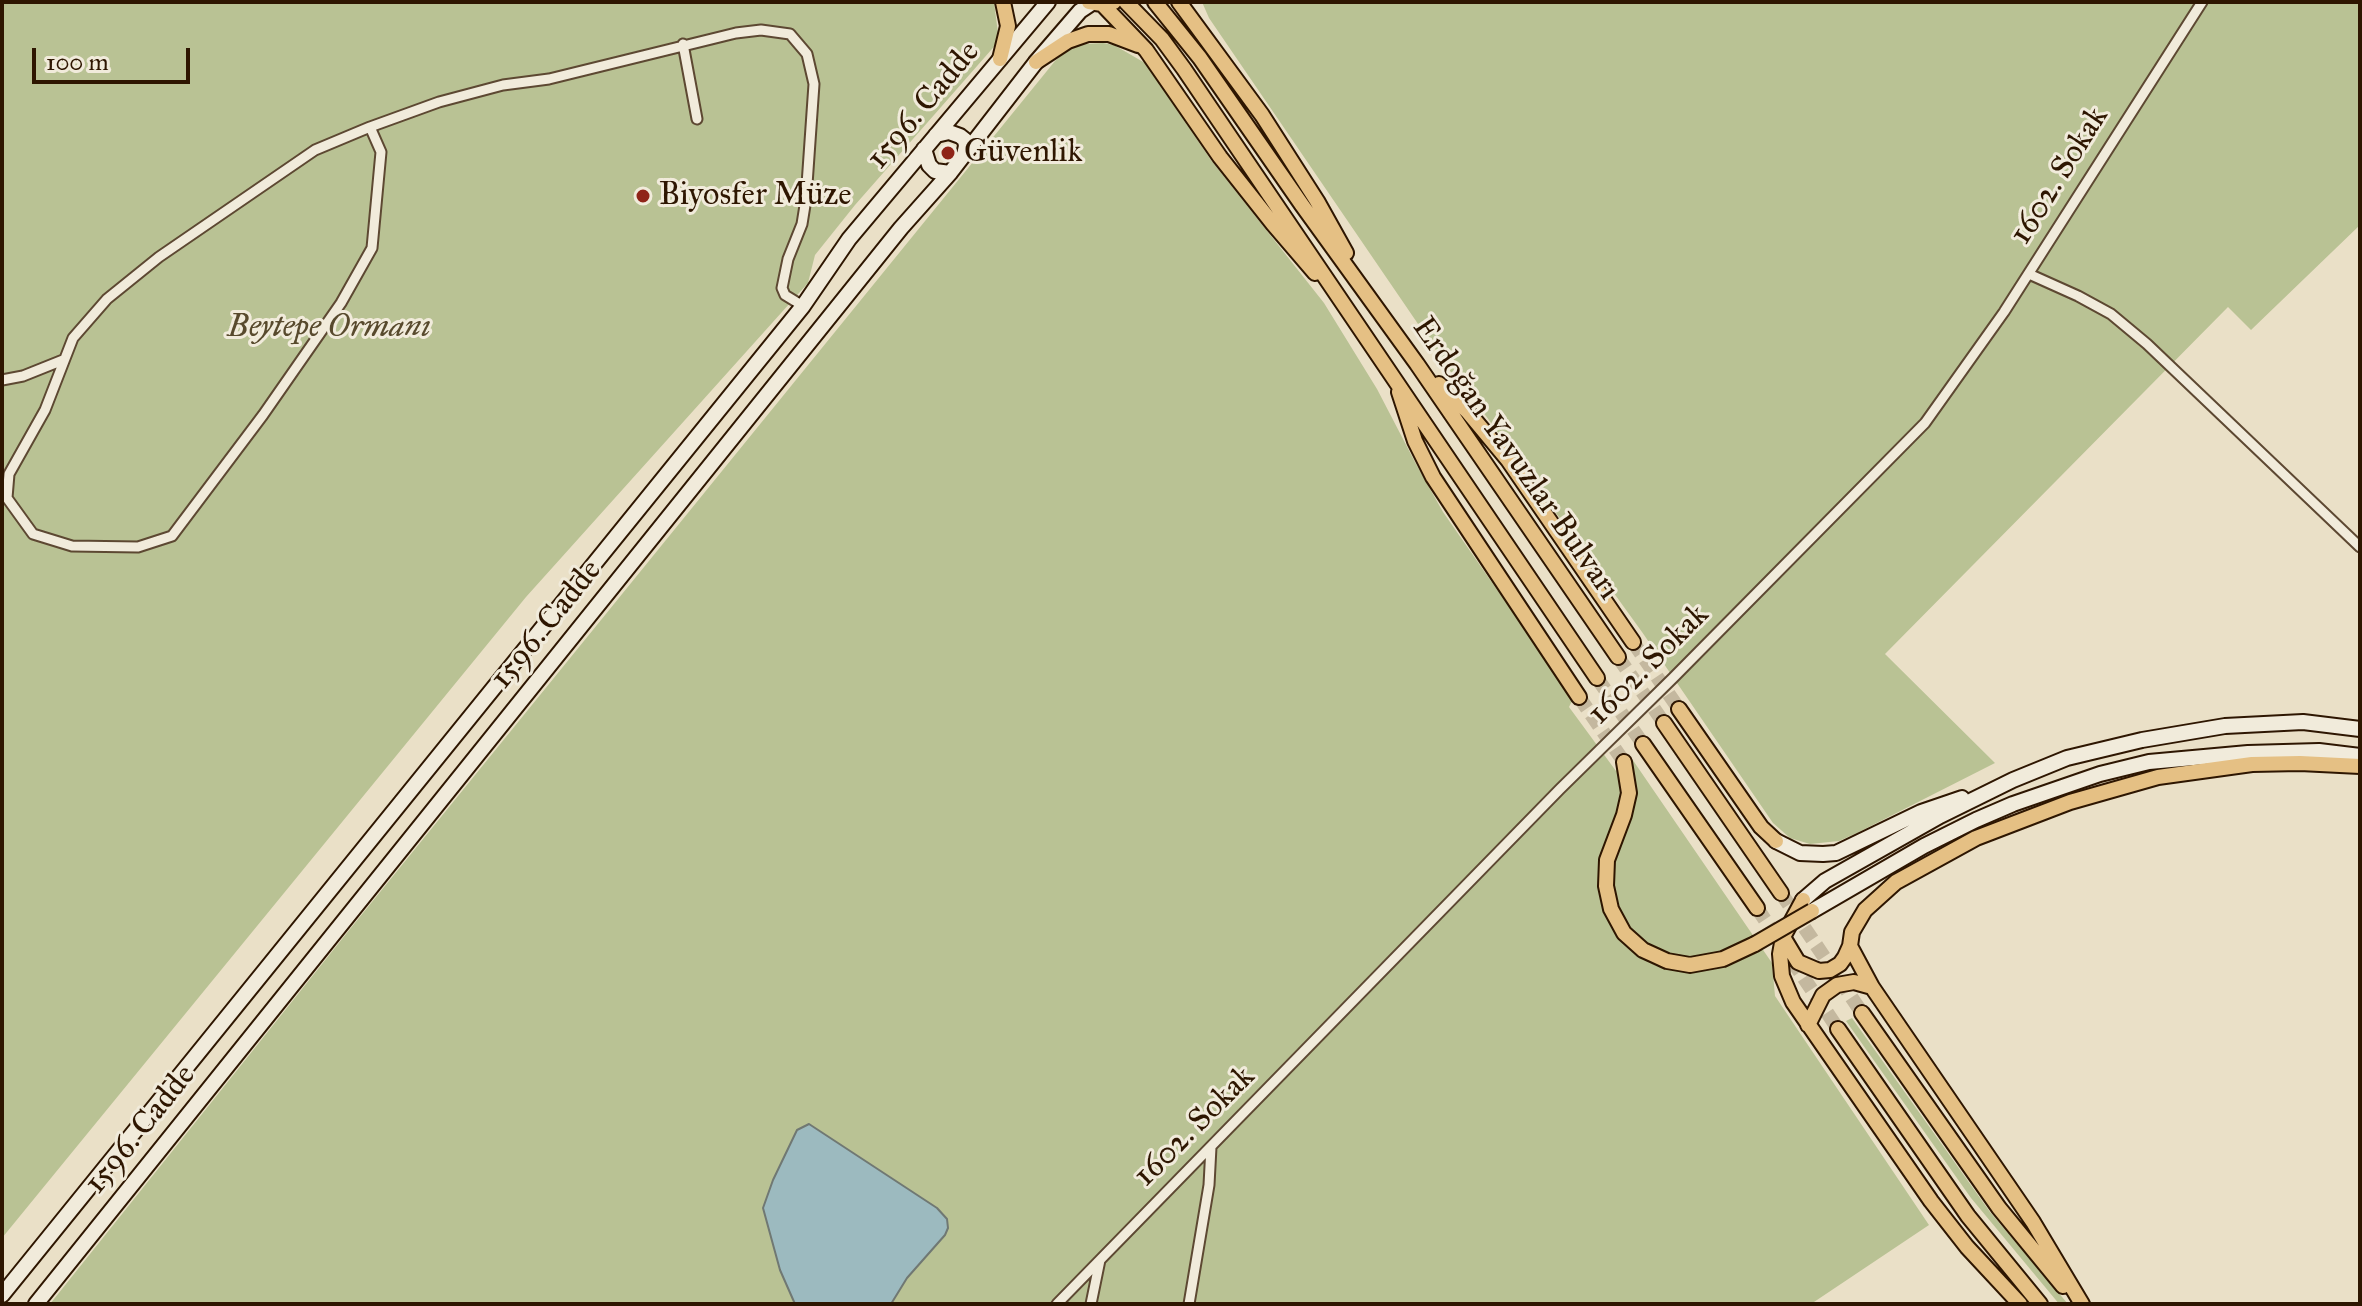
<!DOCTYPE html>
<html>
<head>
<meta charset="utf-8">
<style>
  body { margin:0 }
  #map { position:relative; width:2362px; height:1306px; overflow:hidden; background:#eae0c7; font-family:"IM FELL Great Primer",serif }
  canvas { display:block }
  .frame { position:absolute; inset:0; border:4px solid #2e1601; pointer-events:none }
  .scale { position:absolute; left:32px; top:48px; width:158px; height:36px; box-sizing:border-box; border:4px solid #2e1601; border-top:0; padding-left:10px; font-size:24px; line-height:28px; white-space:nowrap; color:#2e1601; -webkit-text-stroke:6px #f1ebdb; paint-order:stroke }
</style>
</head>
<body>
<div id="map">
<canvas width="2362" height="1306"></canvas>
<div class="frame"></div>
<div class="scale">100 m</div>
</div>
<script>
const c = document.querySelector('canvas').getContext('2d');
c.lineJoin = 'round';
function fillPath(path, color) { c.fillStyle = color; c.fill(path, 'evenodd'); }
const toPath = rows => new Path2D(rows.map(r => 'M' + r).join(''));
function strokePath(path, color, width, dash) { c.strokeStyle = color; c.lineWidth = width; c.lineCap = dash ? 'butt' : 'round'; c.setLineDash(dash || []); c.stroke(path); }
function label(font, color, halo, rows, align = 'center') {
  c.font = font + ' "IM FELL Great Primer",serif'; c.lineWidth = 6; c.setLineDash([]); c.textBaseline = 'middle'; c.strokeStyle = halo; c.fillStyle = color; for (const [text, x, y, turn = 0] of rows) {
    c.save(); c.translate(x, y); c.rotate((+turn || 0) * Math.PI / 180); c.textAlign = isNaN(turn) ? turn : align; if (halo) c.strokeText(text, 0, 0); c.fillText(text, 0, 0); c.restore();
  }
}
fillPath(toPath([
  [2,2,994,2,999,41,855,205,815,255,808,283,526,597,2,1238],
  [1202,2,2360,2,2360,225,2251,330,2228,307,1885,654,1995,763,1857,833,1839,841,1810,844,1790,838,1773,823,1642,632,1486,416,1457,381,1209,18],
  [1103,43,1114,45,1145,63,1211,160,1324,303,1377,389,1416,464,1443,512,1573,699,1569,707,1616,771,1630,756,1772,963,1775,996,1929,1225,1811,1304,50,1304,350,929,1055,61,1067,50,1085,44],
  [1852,1018,1990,1212,2068,1304,2059,1304,2055,1299,1971,1198,1846,1021]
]), '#b9c294');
const water = toPath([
  [809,1124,937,1208,947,1219,948,1228,945,1235,907,1278,891,1304,795,1304,780,1270,763,1208,773,1180,797,1130,809,1124]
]);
fillPath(water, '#9cbabf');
strokePath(water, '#707873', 2);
strokePath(toPath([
  [1633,642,1679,709],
  [1618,657,1664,723],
  [1597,678,1643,744],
  [1579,697,1624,762],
  [1781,893,1862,1013],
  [1757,908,1838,1029]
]), '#c4b89f', 14, [14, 7]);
const minor = toPath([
  [683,44,697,119],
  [370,127,381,152,372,248,341,303,263,415,172,536,138,547,72,546,33,534,7,498,9,474,45,410,73,338,107,299,159,257,315,150,370,127,439,102,503,85,549,79,736,33,761,30,790,34,807,54,814,84,806,199,802,224,788,259,782,288,785,295,803,306],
  [2029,274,2078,296,2111,314,2147,344,2360,547],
  [2,380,23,376,63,360],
  [1057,1304,1560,789,1673,678,1925,423,2004,312,2202,2],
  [1091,1304,1100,1260],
  [1189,1304,1209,1185,1211,1147]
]);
const secondary = toPath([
  [936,135,949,132,960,136,965,140,966,146,964,155],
  [924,149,929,165,935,171,950,173],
  [1776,841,1800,853,1823,854,1836,853,1921,812,1962,798],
  [1803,900,1825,881,1940,816,2013,780,2067,758,2142,740,2225,726,2303,722,2360,729],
  [1812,911,1924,846,1976,820,2013,804,2100,774,2149,762,2248,753,2319,751,2360,756],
  [2,1295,803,306,849,239,1048,2],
  [36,1304,901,228,950,173,1036,62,1080,11,1092,3]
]);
const primary = toPath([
  [1089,2,1102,4,1114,2],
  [1126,2,1162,39,1184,69,1597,678],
  [1155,2,1200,58,1302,205,1417,364,1618,657],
  [1179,2,1262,115,1317,201,1346,253],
  [1102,4,1146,50,1220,157,1273,224,1315,273],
  [1000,59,1008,26,1003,2],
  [1036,62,1068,41,1088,34,1109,34,1138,45],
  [1439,384,1468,412,1508,460,1633,642],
  [1399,392,1415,441,1433,477,1579,697],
  [1679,709,1761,827,1776,841],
  [1664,723,1781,893],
  [1643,744,1757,908],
  [1624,762,1629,793,1624,815,1607,860,1606,886,1611,909,1624,933,1643,950,1654,955,1667,961,1690,965,1723,959,1755,944],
  [1803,900,1783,937,1780,954,1782,976,1793,1002,1931,1201,1967,1247,2020,1304],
  [1783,937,1798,962,1819,971,1830,970,1840,964,1845,957,1850,946,1852,932,1865,910,1896,882,1976,838,2070,802,2158,777,2252,764,2300,763,2360,766],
  [1850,946,1872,987,2033,1222,2082,1304],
  [1862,1013,1999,1208,2063,1286],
  [1808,1025,1823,995,1837,985,1854,982,1872,987],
  [1838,1029,1968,1216,2040,1304]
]);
strokePath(minor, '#5d4832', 13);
strokePath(secondary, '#2e1601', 18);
strokePath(primary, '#2e1601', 18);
strokePath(minor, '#f1ebdb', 9);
strokePath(secondary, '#f1ebdb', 14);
strokePath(primary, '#e5c084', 14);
const primaryBridge = toPath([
  [1755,944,1812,911]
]);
strokePath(primaryBridge, '#2e1601', 18, []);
strokePath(primaryBridge, '#e5c084', 14);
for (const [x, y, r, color] of [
  [948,153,8,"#8f2418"],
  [643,196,8,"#8f2418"]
]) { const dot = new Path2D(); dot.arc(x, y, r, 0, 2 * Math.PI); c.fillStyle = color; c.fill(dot); strokePath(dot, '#f1ebdb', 3); }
label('32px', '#2e1601', '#f1ebdb', [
  ["1596. Cadde",924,106,-50],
  ["1602. Sokak",2060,176,-58],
  ["Erdoğan Yavuzlar Bulvarı",1515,459,55],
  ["1596. Cadde",547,625,-51],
  ["1602. Sokak",1649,665,-45],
  ["1602. Sokak",1195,1127,-45],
  ["1596. Cadde",141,1130,-51]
]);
label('32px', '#2e1601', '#f1ebdb', [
  ["Güvenlik",964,153],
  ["Biyosfer Müze",659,196]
], 'left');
label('italic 32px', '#584a2d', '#f1ebdb', [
  ["Beytepe Ormanı",329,328]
]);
</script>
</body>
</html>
